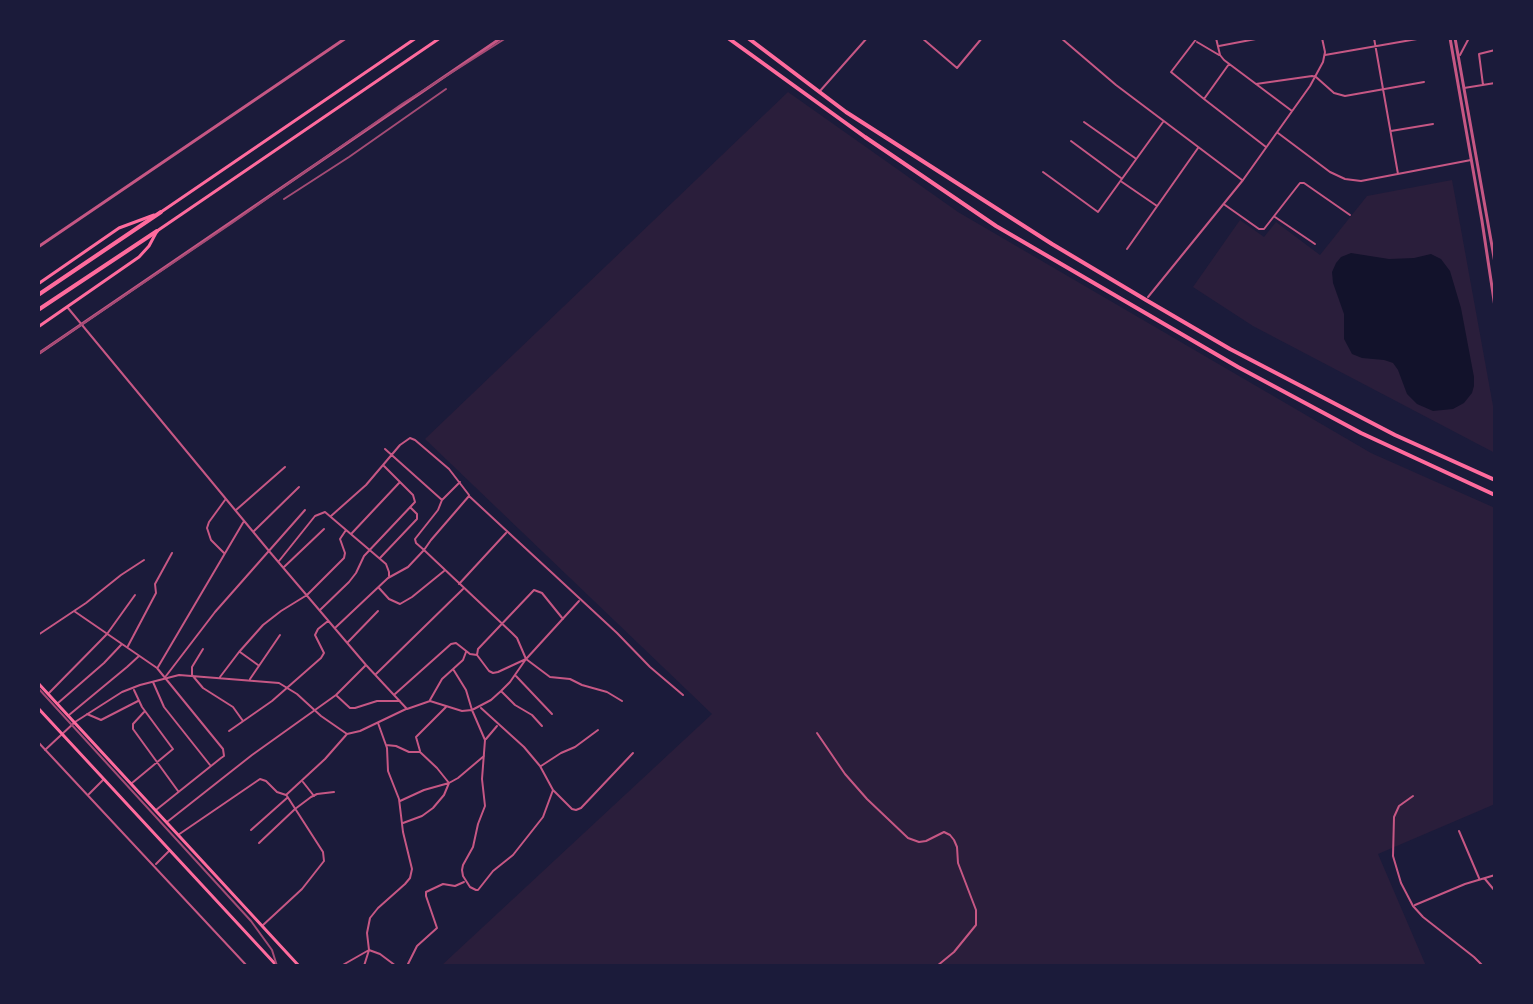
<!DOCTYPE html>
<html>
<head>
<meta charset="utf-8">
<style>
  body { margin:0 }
  #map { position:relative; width:1533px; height:1004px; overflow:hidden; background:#1b1b3a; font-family:"Source Sans 3",sans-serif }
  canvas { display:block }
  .frame { position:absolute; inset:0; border:40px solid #1b1b3a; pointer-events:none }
</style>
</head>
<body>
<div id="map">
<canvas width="1533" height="1004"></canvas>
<div class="frame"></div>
</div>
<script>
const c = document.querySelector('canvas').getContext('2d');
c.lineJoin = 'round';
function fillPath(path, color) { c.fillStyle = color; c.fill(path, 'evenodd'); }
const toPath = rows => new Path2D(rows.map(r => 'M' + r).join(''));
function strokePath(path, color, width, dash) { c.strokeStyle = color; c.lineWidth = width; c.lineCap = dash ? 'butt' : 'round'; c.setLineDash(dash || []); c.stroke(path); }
fillPath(toPath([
  [788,92,958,212,1371,453,1495,508,1495,804,1378,854,1426,966,441,966,712,714,425,439],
  [1452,180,1495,417,1495,453,1253,326,1193,287,1240,220,1264,237,1276,222,1320,255,1367,196]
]), '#2a1e3b');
fillPath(toPath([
  [1351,253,1389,259,1414,258,1431,254,1441,259,1450,271,1461,308,1474,377,1474,386,1472,393,1464,403,1453,409,1433,411,1417,404,1407,394,1398,370,1393,363,1384,360,1362,358,1352,354,1344,339,1344,314,1333,283,1332,272,1336,263,1341,257]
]), '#12122b');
strokePath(toPath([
  [817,733,845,774,867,799,908,838,919,842,926,841,944,832,950,835,954,840,957,847,958,863,976,910,976,925,954,952,937,966]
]), '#c65784', 2);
strokePath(toPath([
  [286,38,291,38],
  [922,38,957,68,982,38],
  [1061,38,1116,85,1242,180],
  [1197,38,1171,72,1204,99],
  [1216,38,1220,55,1224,60,1292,111],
  [1374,38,1398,174],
  [1197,42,1219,55],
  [1219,46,1261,38],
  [1325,55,1417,39],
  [1460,55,1469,38],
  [1229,64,1204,99,1266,147],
  [1256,84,1312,76,1316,77,1334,93,1345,96,1424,82],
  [1483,85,1479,54,1495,50],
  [1464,88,1495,83],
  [820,91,867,38],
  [1084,122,1135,158],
  [1391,131,1433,124],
  [1278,133,1330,172,1345,179,1361,181,1471,160],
  [1071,141,1121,178],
  [1043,172,1098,212,1163,122],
  [1122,182,1157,206],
  [1225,205,1259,229,1264,229,1296,188,1300,183,1304,183,1350,215],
  [1275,217,1315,244],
  [1127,249,1198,148],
  [1148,297,1243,180,1310,86,1323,62,1325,52,1322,38],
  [68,308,269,551,366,665,407,709,430,701,462,711,472,710,491,700,501,691,510,682,526,659,517,638,512,633,424,550,431,540,469,496,617,633,650,667,683,695],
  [385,449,442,500,460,482],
  [236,510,285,467],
  [331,516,366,485,400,445,410,438,415,440,449,469,469,495],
  [254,531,299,487],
  [352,533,399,483],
  [224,553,211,540,207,528,209,522,225,500],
  [380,558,417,519,417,514,410,507],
  [279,561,315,516,325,512,386,564,389,572,389,576],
  [284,567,324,529],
  [459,584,506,533],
  [379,588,389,599,400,604,412,597,444,571],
  [320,610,349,582,356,573,364,556,415,502,413,495,384,466],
  [74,611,157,668,223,749,224,756,221,758,156,810],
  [563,619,542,593,534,590,478,649,477,655,489,671,493,673,498,672,526,659,550,677,570,679,582,685,607,692,622,701],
  [336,627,388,578,408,567,424,550,416,543,415,539,438,510,442,500],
  [38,635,86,603,121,575,144,560],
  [348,642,378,611],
  [128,646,156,593,155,584,172,553],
  [203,649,192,667,192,675,203,688,233,707,243,721],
  [240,652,258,665],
  [527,658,579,601],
  [158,667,244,521],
  [453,669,466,690,472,710,485,740,482,779,485,806,478,824,473,847,463,865,462,870,463,876,470,887,476,890,478,890,493,871,513,855,543,817,553,790],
  [376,674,463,589],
  [166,676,215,612,305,510],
  [516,676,552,714],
  [220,677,239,652,263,625,281,611,307,595,344,558,345,553,340,539,346,530],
  [250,679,280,635],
  [153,682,164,707,210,765],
  [502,692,515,705,532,715,542,726],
  [49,693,107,634,135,595],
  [395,694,451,644,456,643,470,654,477,655],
  [337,696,350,708,355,708,377,701,400,701],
  [430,700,442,679,463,660,466,652],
  [58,703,104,663,121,645],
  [481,708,524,747,540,766,553,790,572,809,576,810,581,808,633,753],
  [144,712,133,724,133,729,178,791],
  [87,714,101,720,138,701],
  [69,715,127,667,139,656],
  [229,731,272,701,321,658,324,653,315,635,318,629,328,621],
  [486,739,497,726],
  [38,742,247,966],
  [386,745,396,746,409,752,420,752,437,768,449,783,444,795,433,808,422,816,403,823],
  [45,750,75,722,122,692,140,685,179,675,279,683,297,694,321,716,347,734,360,731,406,709],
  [420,751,416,737,446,707],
  [541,766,561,753,575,747,598,730],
  [303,782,314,796],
  [132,783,173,749,142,707,134,690],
  [89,794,104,779],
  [1413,796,1399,806,1394,817,1393,856,1401,883,1413,906,1423,917,1474,957,1483,966],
  [400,801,424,790,449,783,458,778,484,756],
  [167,822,252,755,336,695,366,665],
  [251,830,287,798],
  [1459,831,1479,878],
  [178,835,260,779,266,781,277,792,286,795,325,759,347,734],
  [259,843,295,809,311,797,317,794,334,792],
  [156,864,169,851],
  [1485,879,1495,891],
  [1415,905,1465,884,1495,875],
  [262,926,302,889,324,861,323,852,287,796],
  [341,966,369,950,380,954,396,966],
  [364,966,369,950,367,933,370,918,378,908,405,884,410,878,412,869,403,832,399,799,388,771,387,748,378,723],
  [407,966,417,946,437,928,426,896,426,892,443,884,455,886,464,882]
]), '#c65784', 2);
strokePath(toPath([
  [1450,38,1482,221,1495,307],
  [1455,38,1495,263],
  [38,247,346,38],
  [38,354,501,38]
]), '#c65784', 3);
strokePath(toPath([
  [161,212,416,38],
  [38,284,119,228,154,215],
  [38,327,139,257,149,246,157,231,440,38],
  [38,683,299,966],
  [38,708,277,966]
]), '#ff6b9d', 3);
strokePath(toPath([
  [38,295,161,212],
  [38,310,157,231]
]), '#ff6b9d', 4);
strokePath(toPath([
  [728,38,865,137,996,226,1238,367,1361,433,1495,495],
  [748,38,846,112,1052,244,1146,300,1230,349,1395,435,1495,480]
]), '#ff6b9d', 4);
strokePath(toPath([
  [284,199,349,157,446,89],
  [38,354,232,223,402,104,506,38],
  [38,688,251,921,272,950,277,966]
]), '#a44b75', 2);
</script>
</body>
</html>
